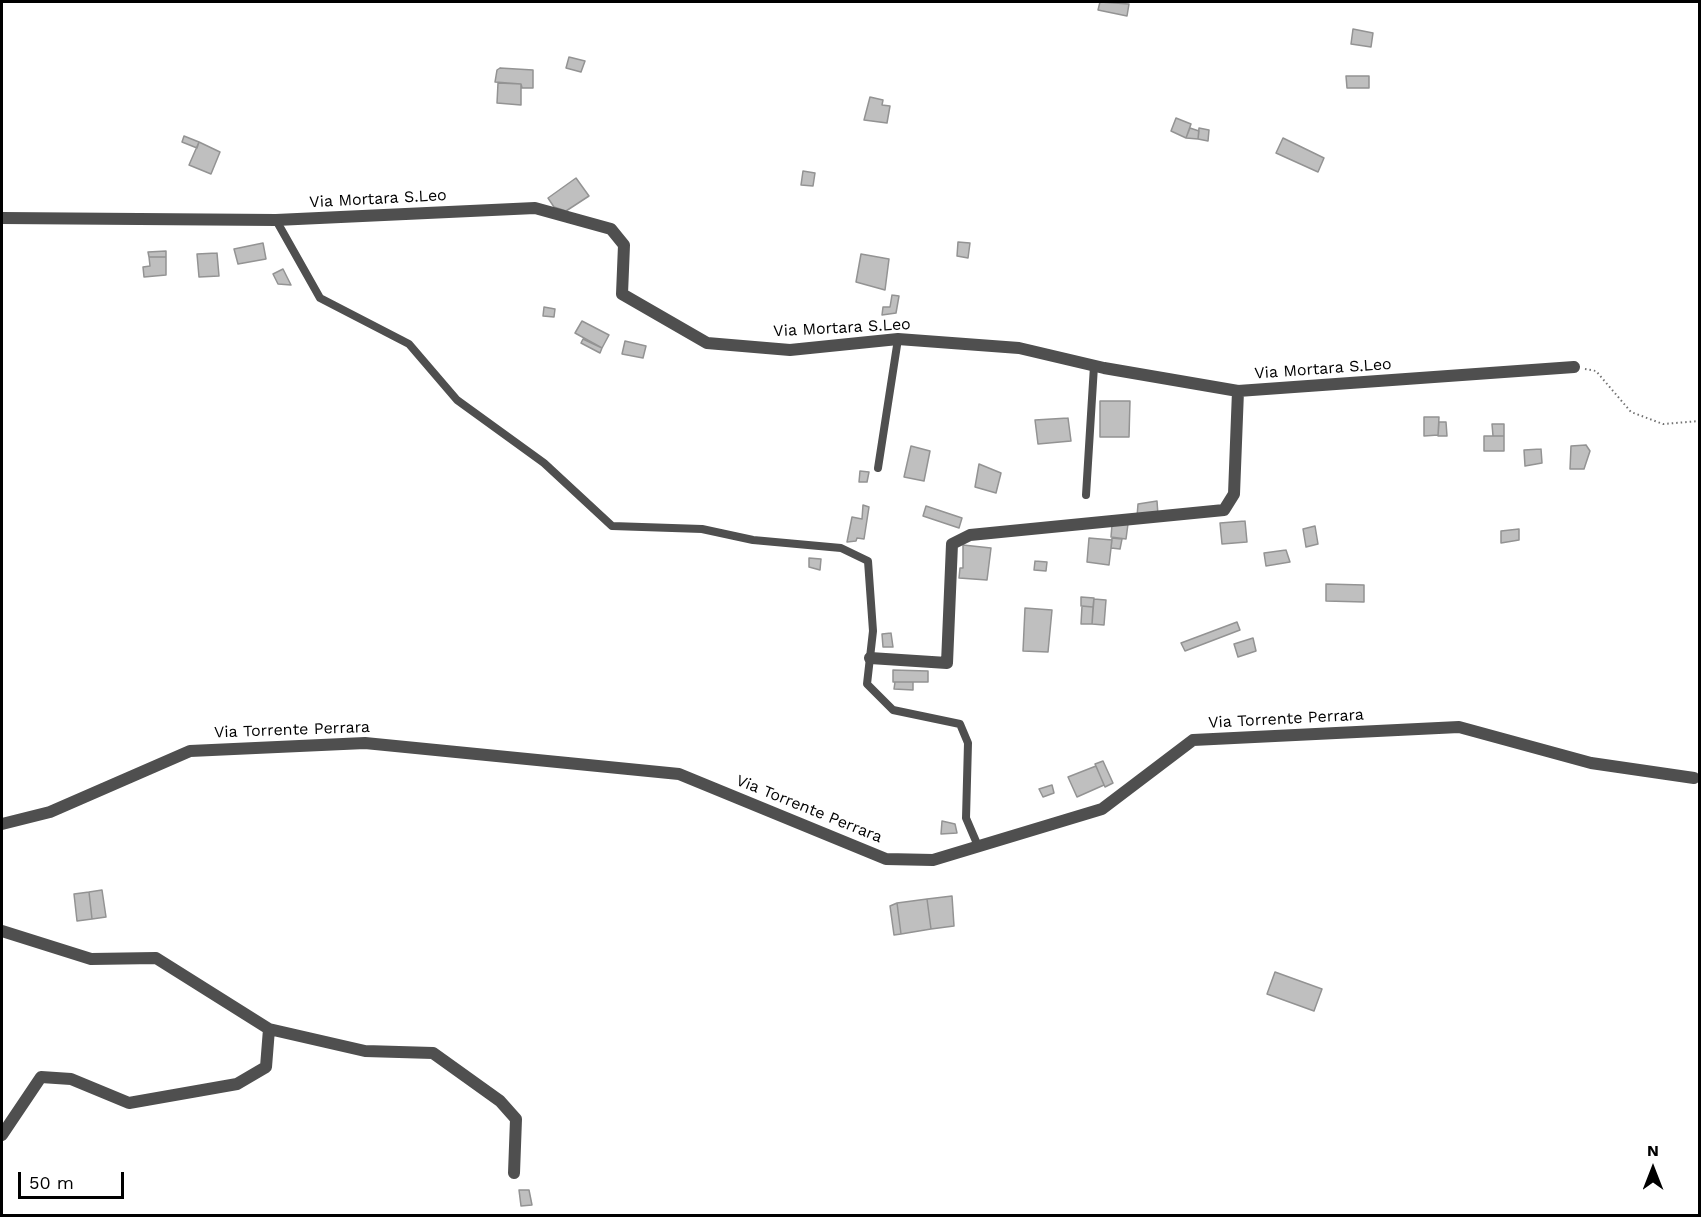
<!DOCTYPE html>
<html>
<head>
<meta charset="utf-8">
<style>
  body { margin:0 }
  #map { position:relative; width:1701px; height:1217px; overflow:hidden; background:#fff; font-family:"Work Sans",sans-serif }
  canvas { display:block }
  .frame { position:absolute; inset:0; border:3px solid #000; pointer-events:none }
  .north { position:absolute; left:1623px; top:1139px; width:60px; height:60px; -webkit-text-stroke:4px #fff; paint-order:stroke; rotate:0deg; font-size:16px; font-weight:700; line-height:24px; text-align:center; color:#000 }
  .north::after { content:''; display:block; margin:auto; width:21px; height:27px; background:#000; clip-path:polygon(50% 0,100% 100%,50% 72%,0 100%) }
  .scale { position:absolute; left:18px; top:1172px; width:106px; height:27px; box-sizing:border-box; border:3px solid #000; border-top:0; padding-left:8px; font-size:18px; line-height:21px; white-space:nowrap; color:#000; -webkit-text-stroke:4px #fff; paint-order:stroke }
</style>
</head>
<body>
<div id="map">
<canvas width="1701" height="1217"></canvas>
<div class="frame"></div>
<div class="north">N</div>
<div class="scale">50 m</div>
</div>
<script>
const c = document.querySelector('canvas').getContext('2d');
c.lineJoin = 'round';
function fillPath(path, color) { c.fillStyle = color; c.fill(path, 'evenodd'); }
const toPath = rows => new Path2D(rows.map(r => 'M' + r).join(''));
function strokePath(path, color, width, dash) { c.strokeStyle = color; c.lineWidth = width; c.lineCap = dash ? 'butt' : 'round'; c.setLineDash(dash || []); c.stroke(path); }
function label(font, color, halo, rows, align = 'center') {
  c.font = font + ' "Work Sans",sans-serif'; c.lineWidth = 5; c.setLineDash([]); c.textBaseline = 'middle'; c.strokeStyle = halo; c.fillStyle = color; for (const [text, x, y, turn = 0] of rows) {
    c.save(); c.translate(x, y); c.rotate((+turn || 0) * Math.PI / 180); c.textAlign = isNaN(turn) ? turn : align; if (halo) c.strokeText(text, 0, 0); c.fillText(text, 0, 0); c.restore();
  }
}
const building = toPath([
  [1100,2,1129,4,1127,16,1098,10,1100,2],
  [1353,29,1373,33,1371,47,1351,44,1353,29],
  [569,57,585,61,581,72,566,68,569,57],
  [500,68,533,70,533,88,522,88,521,84,495,82,497,70,500,68],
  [1346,76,1369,76,1369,88,1347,88,1346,76],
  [498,83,521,84,521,105,497,103,498,83],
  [870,97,883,100,882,105,890,106,887,123,864,120,870,97],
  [1176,118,1191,124,1186,138,1171,131,1176,118],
  [1190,128,1199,131,1198,139,1186,138,1190,128],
  [1199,128,1209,130,1208,141,1198,139,1199,128],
  [184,136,199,142,197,148,182,142,184,136],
  [1283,138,1324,158,1318,172,1276,153,1283,138],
  [199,142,220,152,211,174,189,165,199,142],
  [803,171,815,173,813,186,801,185,803,171],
  [576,178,589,196,566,211,554,207,548,198,576,178],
  [958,242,970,243,968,258,957,256,958,242],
  [263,243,266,259,238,264,234,249,263,243],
  [166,251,166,257,149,257,148,252,166,251],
  [217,253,219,276,199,277,197,254,217,253],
  [861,254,889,259,885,290,856,282,861,254],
  [149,257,166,257,166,275,144,277,143,267,150,266,149,257],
  [283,269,291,285,278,284,273,274,283,269],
  [892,295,899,296,896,313,882,315,883,307,890,307,892,295],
  [544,307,555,309,554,317,543,316,544,307],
  [582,321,609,335,602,348,575,333,582,321],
  [583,339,602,348,600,353,581,343,583,339],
  [625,341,646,346,643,358,622,354,625,341],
  [1100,401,1130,401,1129,437,1100,437,1100,401],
  [1424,417,1439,417,1438,435,1424,436,1424,417],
  [1068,418,1071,441,1038,444,1035,420,1068,418],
  [1439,422,1446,422,1447,436,1438,436,1439,422],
  [1492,424,1504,424,1504,436,1493,436,1492,424],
  [1484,436,1504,436,1504,451,1484,451,1484,436],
  [1586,445,1590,451,1584,469,1570,469,1571,446,1586,445],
  [911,446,930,451,924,481,904,477,911,446],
  [1541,449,1542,463,1525,466,1524,450,1541,449],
  [979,464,1001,473,996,493,975,487,979,464],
  [860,471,869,472,867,482,859,482,860,471],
  [1157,501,1158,515,1137,517,1138,504,1157,501],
  [863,505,869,507,864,539,857,538,856,541,847,542,852,517,862,519,863,505],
  [926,506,962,518,959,528,923,516,926,506],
  [1245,521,1247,542,1222,544,1220,523,1245,521],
  [1128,524,1126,539,1111,537,1112,525,1128,524],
  [1315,526,1318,544,1306,547,1303,529,1315,526],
  [1519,529,1519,540,1501,543,1501,531,1519,529],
  [1089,538,1112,540,1109,565,1087,562,1089,538],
  [1112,538,1122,539,1120,549,1111,548,1112,538],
  [963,545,991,548,987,580,959,578,960,568,963,568,963,545],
  [1286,550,1290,562,1266,566,1264,553,1286,550],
  [809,558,821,559,820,570,809,567,809,558],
  [1035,561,1047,562,1046,571,1034,570,1035,561],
  [1326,584,1364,585,1364,602,1326,601,1326,584],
  [1081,597,1094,598,1093,607,1081,606,1081,597],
  [1094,599,1106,600,1104,625,1092,624,1094,599],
  [1082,606,1093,607,1092,624,1081,624,1082,606],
  [1025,608,1052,610,1048,652,1023,651,1025,608],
  [1237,622,1240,630,1185,651,1181,643,1237,622],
  [891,633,893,647,883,647,882,634,891,633],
  [1253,638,1256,651,1238,657,1234,644,1253,638],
  [893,670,928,671,928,682,893,682,893,670],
  [895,682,913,682,913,690,894,689,895,682],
  [1103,761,1113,783,1105,787,1095,764,1103,761],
  [1096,766,1104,785,1077,797,1068,777,1096,766],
  [1052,785,1054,793,1043,797,1039,789,1052,785],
  [942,821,955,824,957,833,941,834,942,821],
  [102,890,106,917,92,919,89,892,102,890],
  [89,892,92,919,77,921,74,894,89,892],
  [952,896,954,926,931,929,927,899,952,896],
  [927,899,931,929,901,934,897,903,927,899],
  [897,903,901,934,894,935,890,906,897,903],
  [1275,972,1322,989,1314,1011,1267,994,1275,972],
  [519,1190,529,1190,532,1205,521,1206,519,1190]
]);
fillPath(building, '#bfbfbf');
strokePath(building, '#939393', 1.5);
strokePath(toPath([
  [1585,369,1596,371,1631,412,1663,424,1700,421],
  [1692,1216,1700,1215]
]), '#717171', 2, [1.5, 3]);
strokePath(toPath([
  [276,220,320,298,409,344,457,400,544,463,612,526,702,529,753,540,841,548,868,561,873,631,867,684,893,710,960,724,968,743,966,818,978,846],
  [878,468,898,339],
  [1086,495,1094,366]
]), '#4f4f4f', 8);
strokePath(toPath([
  [2,218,276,220,535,208,611,229,624,245,622,294,707,343,790,350,898,339,1019,348,1104,368,1238,391,1574,367],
  [870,658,947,663,952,544,970,535,1224,510,1234,494,1238,391],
  [2,824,50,812,190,751,365,743,679,774,886,859,933,860,1102,809,1193,740,1459,727,1591,763,1694,778],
  [2,931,91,959,156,958,269,1029,365,1051,433,1053,500,1101,516,1119,514,1173],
  [2,1135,41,1077,71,1079,129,1103,237,1084,266,1067,269,1029]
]), '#4f4f4f', 12);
label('16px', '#000', '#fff', [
  ["Via Mortara S.Leo",378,199,-3],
  ["Via Mortara S.Leo",842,328,-3],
  ["Via Mortara S.Leo",1323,369,-4],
  ["Via Torrente Perrara",1286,719,-3],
  ["Via Torrente Perrara",292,730,-2],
  ["Via Torrente Perrara",809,809,22]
]);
</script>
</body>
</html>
